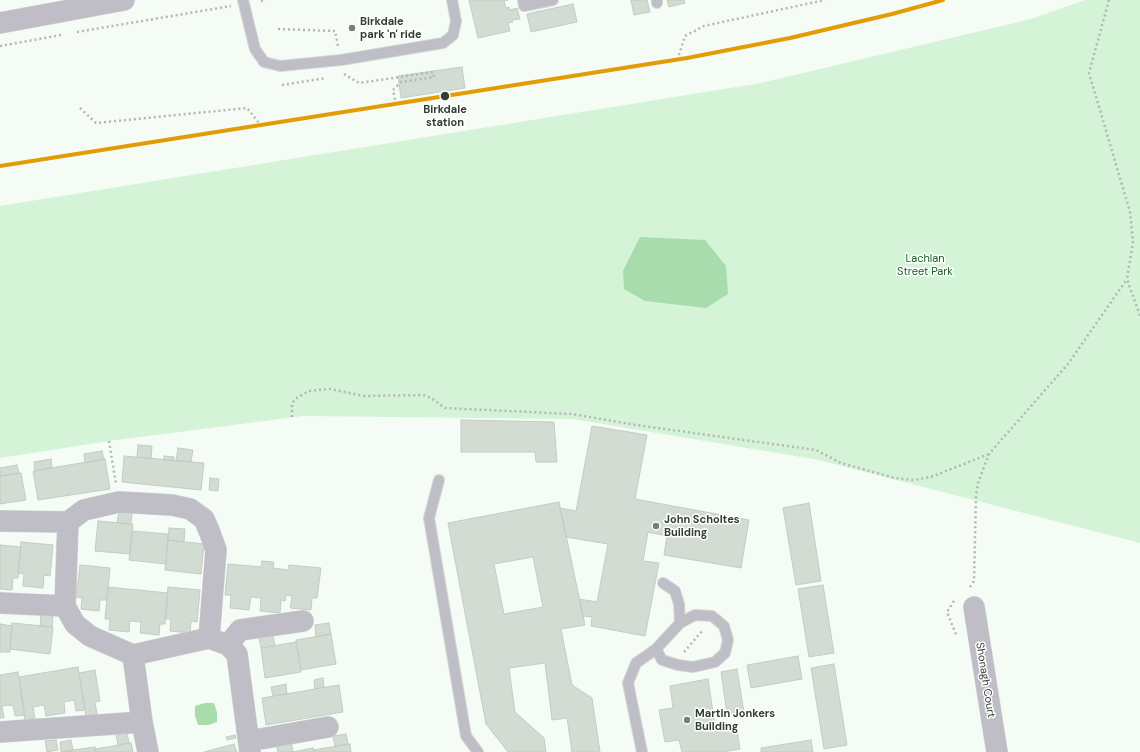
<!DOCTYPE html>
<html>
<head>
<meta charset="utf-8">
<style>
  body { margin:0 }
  canvas { display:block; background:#f5fbf5 }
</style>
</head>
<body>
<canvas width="1140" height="752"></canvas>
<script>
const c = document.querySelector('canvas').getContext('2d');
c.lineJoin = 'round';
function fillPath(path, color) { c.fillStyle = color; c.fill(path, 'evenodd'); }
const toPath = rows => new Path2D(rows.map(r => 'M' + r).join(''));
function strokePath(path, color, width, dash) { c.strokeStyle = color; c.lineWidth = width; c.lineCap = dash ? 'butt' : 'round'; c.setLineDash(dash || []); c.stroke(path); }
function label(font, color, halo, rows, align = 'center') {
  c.font = font + ' "DM Sans",sans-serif'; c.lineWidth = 3; c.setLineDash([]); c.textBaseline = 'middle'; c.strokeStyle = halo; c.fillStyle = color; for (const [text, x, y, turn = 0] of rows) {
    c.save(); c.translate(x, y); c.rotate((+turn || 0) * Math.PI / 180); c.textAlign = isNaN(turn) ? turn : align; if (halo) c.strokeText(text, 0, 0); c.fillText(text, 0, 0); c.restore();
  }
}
fillPath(toPath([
  [1085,0,1140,0,1140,543,819,460,573,419,303,416,109,441,0,458,0,206,761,83,1031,19]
]), '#d5f3d6');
fillPath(toPath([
  [640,237,705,240,726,266,728,294,706,308,645,301,624,289,623,271],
  [205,703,214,703,217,712,217,722,208,725,198,725,195,716,195,706]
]), '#a8dcac');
const building = toPath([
  [469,0,508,0,504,1,506,8,509,7,510,10,517,8,520,19,512,20,513,22,508,23,510,31,478,38,469,0],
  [631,0,647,0,650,12,634,15,631,0],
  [667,0,684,0,685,3,669,7,667,0],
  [573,4,577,22,531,32,527,14,573,4],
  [462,67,465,88,401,98,398,76,462,67],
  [461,420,554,422,557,462,536,462,535,452,461,452,461,420],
  [592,426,647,435,635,499,749,520,741,568,664,555,667,536,648,532,643,561,659,563,645,636,591,626,592,617,583,616,579,599,597,602,608,544,566,537,560,508,576,511,592,426],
  [138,445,152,446,151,459,137,457,138,445],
  [178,448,193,450,191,462,176,461,178,448],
  [102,451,104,459,85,463,84,454,102,451],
  [124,456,204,463,201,490,122,482,124,456],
  [164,456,174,457,174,461,164,460,164,456],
  [51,459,52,468,35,471,34,462,51,459],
  [105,459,110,489,38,500,33,471,105,459],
  [17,465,19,473,0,476,0,468,17,465],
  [21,473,26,500,0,504,0,476,21,473],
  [210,478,219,479,218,491,209,490,210,478],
  [559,502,585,625,561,629,572,685,592,698,600,752,572,752,567,718,552,720,545,663,509,668,515,712,544,738,546,752,508,752,486,724,448,523,559,502],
  [533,557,543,607,504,614,494,564,533,557],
  [809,503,821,581,796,585,783,508,809,503],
  [119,511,132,513,131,524,117,523,119,511],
  [98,521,133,524,130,554,95,551,98,521],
  [169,528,185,529,184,542,168,540,169,528],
  [132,531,168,534,166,564,129,560,132,531],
  [168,540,204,544,201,574,165,570,168,540],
  [21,542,53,545,50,576,44,575,43,588,23,586,24,574,18,573,21,542],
  [0,545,21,547,18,578,13,578,12,590,0,589,0,545],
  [262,561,274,562,273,568,288,570,289,565,321,568,317,598,312,598,311,610,290,608,292,596,286,595,285,601,281,600,280,613,260,611,261,598,251,597,249,610,230,608,231,595,225,595,228,564,261,567,262,561],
  [80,565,110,568,107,600,100,600,99,611,81,609,82,598,76,597,80,565],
  [823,585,834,653,809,657,798,589,823,585],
  [108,587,168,593,165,624,160,624,159,635,140,633,141,622,130,621,129,632,109,630,110,619,105,619,108,587],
  [168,587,200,590,197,622,191,621,190,633,170,631,171,619,165,619,168,587],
  [41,615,53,616,52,627,40,626,41,615],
  [12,623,53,627,50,654,10,649,12,623],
  [329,623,331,634,316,637,315,625,329,623],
  [0,624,12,626,10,652,0,652,0,624],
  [331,634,336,664,301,670,296,640,331,634],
  [273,635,275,646,261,648,259,637,273,635],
  [296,642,301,672,265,678,261,648,296,642],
  [798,656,802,679,751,688,747,665,798,656],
  [834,664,847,745,824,749,811,668,834,664],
  [78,667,85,710,76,711,74,700,64,702,65,713,46,716,44,705,33,707,35,718,25,720,19,677,78,667],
  [737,669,744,712,727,714,721,672,737,669],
  [95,670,100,701,95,702,97,714,86,716,79,673,95,670],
  [18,672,25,715,15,716,13,705,2,706,4,718,0,718,0,675,18,672],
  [323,678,324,687,315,689,314,680,323,678],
  [708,679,716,732,737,729,740,749,722,752,682,752,679,740,665,742,659,710,673,708,670,686,708,679],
  [286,684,287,694,273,696,271,687,286,684],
  [339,685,343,712,266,725,262,698,339,685],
  [127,733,129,743,118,745,116,735,127,733],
  [346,734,348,744,335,746,333,736,346,734],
  [235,735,236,738,227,740,226,737,235,735],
  [56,740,58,750,47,752,45,741,56,740],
  [71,740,73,750,61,752,60,742,71,740],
  [811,740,813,752,761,752,761,748,811,740],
  [291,741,293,752,278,752,276,744,291,741],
  [131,743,133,752,96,752,95,749,131,743],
  [234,744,237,752,204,752,234,744],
  [350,744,351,752,314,752,313,750,350,744],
  [95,747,96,752,62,752,73,750,95,747],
  [313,748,314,752,291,752,293,752,313,748]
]);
fillPath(building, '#d3dcd3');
strokePath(building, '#c4cbc4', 1);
const lane = toPath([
  [243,0,255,49,264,62,280,66,341,60,443,43,453,35,456,21,452,0],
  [523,0,524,6,553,0],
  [657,0,657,3],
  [439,480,429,518,466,736,478,752],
  [663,583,675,591,679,604,680,623],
  [642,752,628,683,636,663,656,649,680,623,695,615,712,616,724,626,728,640,725,653,715,662,693,667,678,665,662,660,656,649]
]);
const street = toPath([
  [0,23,124,0],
  [0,521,68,522],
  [0,603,65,606],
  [974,607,997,752],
  [209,638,216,550,210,533,204,519,190,509,172,505,119,502,84,510,68,522,65,606,75,624,90,636,133,655,209,638,228,645,237,654,250,752],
  [228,645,240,630,303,621],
  [133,655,142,722,148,752],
  [0,732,142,722],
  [249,741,328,727]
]);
strokePath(lane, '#d3d8d3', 12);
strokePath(street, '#d3d8d3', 22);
strokePath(toPath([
  [1109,0,1089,73,1130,212,1133,242,1127,279,1140,316],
  [261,1,266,0],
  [278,29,335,31,338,46],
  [77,32,231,6],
  [0,46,61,35],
  [679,55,685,36,704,26,825,0],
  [344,74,359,83,433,72,434,77,401,82,393,90,396,105],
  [282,85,326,78],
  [80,108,96,123,247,108,259,123],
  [292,417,292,404,295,399,309,391,330,389,364,396,423,395,431,398,445,408,572,414,636,425,816,450,841,463,895,478,914,480,931,477,989,454],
  [109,441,116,484],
  [970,587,974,581,976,495,978,483,989,454,1068,364,1127,279],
  [954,601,947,612,957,637],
  [684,652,703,630]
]), '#b4b5b9', 2.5, [2, 3]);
strokePath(lane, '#bfbec7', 10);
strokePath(street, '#bfbec7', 21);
strokePath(toPath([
  [0,166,687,58,790,38,892,14,943,0]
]), '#e39c05', 4);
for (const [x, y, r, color] of [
  [352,28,4,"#768077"],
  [445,96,5,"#323e33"],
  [656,526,4,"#768077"],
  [687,720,4,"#768077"]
]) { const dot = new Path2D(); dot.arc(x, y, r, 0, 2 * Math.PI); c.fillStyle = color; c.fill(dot); strokePath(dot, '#fff', 1.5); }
label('bold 11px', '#323e33', '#fff', [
  ["Birkdale",360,22],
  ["park 'n' ride",360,35],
  ["John Scholtes",664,520],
  ["Building",664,533],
  ["Martin Jonkers",695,714],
  ["Building",695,727]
], 'left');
label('bold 11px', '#323e33', '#fff', [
  ["Birkdale",445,110],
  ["station",445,123]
]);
label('11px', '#145f22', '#fff', [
  ["Lachlan",925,259],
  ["Street Park",925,272]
]);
label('11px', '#323e33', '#fff', [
  ["Shonagh Court",985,680,81]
]);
</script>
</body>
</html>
